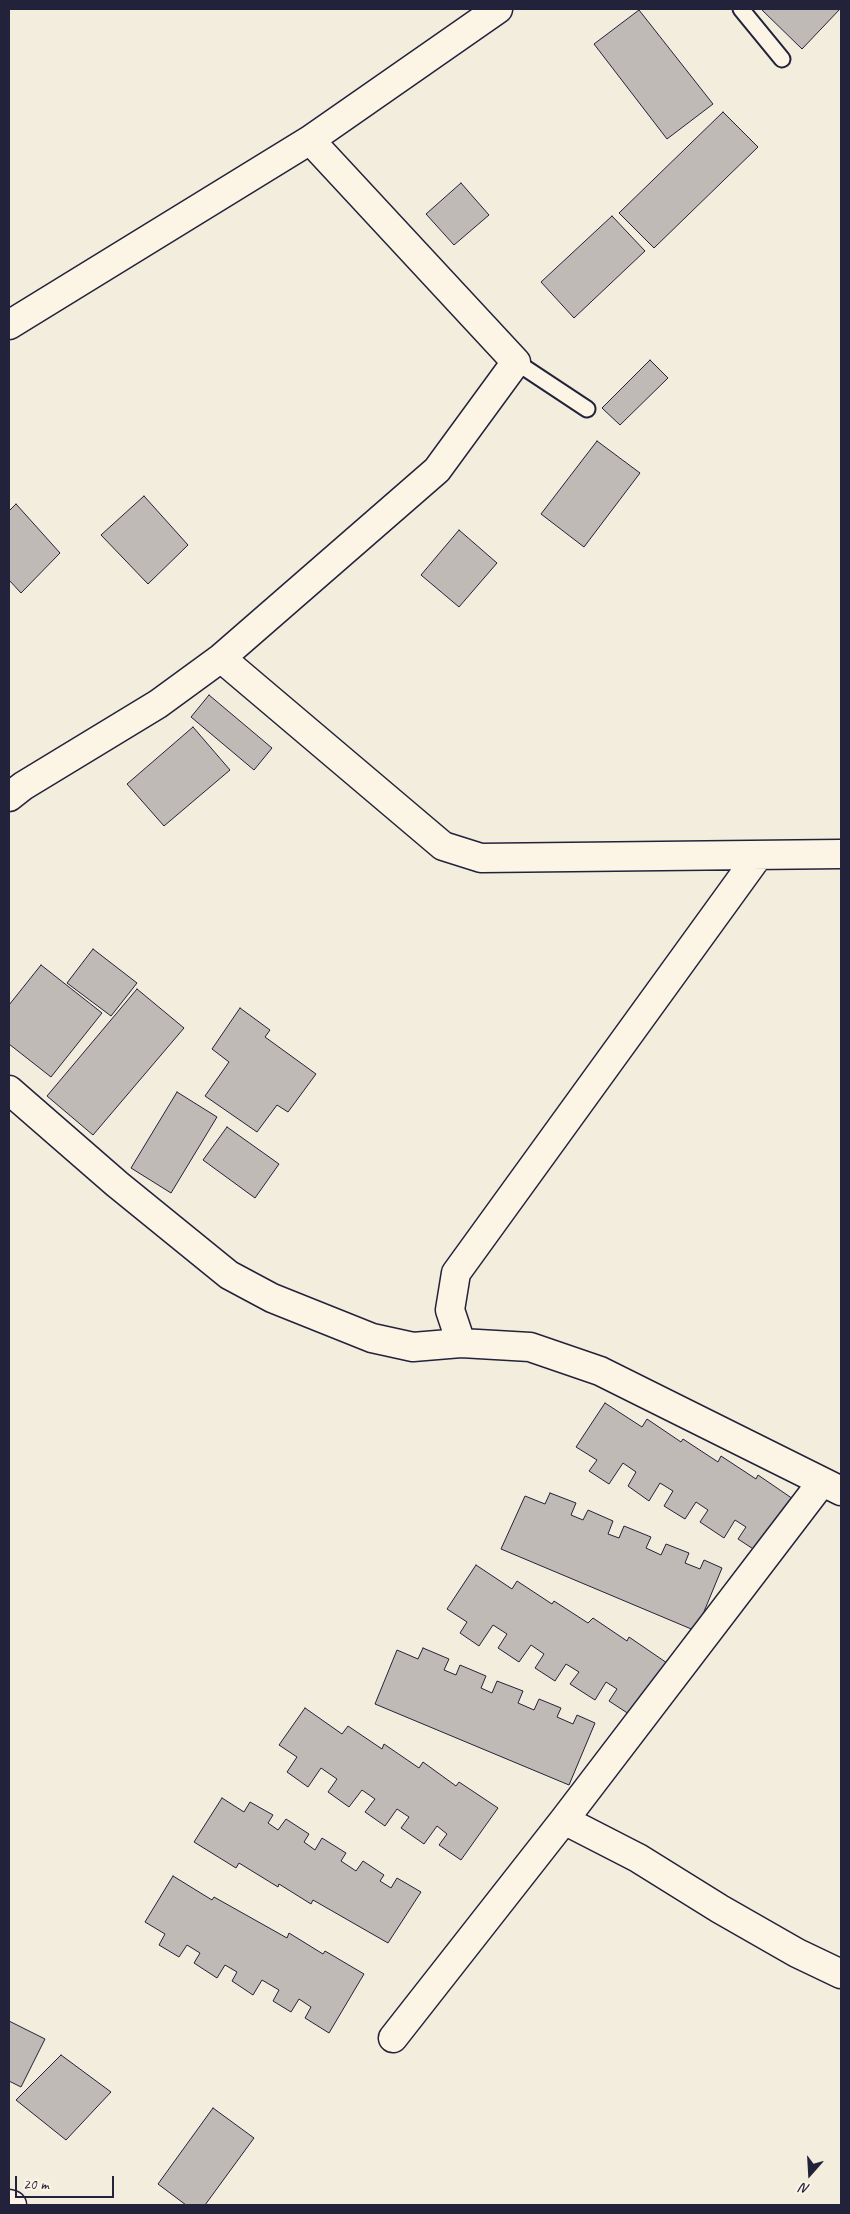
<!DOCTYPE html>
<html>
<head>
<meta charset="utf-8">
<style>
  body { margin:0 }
  #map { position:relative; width:850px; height:2214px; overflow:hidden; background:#f3edde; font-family:Caveat,sans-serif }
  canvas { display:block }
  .frame { position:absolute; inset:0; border:10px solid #22223b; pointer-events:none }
  .north { position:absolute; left:785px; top:2149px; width:50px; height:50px; -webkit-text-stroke:4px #fcf5e5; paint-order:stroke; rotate:199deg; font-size:14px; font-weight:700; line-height:20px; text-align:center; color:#22223b }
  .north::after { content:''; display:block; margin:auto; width:18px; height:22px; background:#22223b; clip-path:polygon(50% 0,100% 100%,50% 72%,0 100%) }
  .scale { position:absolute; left:15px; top:2176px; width:99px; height:22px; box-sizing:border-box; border:2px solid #22223b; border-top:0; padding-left:6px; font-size:15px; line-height:18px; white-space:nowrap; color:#22223b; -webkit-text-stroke:4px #fcf5e5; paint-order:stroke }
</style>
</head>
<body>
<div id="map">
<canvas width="850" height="2214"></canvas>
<div class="frame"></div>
<div class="north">N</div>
<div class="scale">20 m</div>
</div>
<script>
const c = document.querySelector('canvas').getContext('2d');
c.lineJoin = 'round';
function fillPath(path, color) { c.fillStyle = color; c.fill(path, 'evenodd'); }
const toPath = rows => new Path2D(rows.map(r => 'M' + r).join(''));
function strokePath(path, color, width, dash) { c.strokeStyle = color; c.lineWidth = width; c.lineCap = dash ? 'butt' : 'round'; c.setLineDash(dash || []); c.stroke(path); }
const building = toPath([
  [761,9,840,9,802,49,761,9],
  [639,10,713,104,667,139,594,44,639,10],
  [723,112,758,147,654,248,619,213,723,112],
  [461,183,489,215,454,245,426,214,461,183],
  [612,216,645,251,574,318,541,282,612,216],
  [650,360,668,378,620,425,602,408,650,360],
  [597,441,640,473,584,547,541,514,597,441],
  [144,496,188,545,148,584,101,535,144,496],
  [16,504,60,553,21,593,9,580,9,511,16,504],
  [459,530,497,563,459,607,421,575,459,530],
  [209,695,272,748,254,770,191,717,209,695],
  [193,727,230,770,164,826,127,784,193,727],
  [93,949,137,983,111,1016,67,983,93,949],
  [41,965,102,1013,51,1077,9,1044,9,1005,41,965],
  [137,989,184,1028,93,1135,47,1096,137,989],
  [240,1008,270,1030,265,1037,316,1074,288,1112,277,1105,257,1132,205,1096,229,1062,212,1049,240,1008],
  [177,1092,217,1117,171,1193,131,1168,177,1092],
  [227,1127,279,1164,255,1198,203,1160,227,1127],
  [605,1403,642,1427,647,1419,681,1442,683,1439,718,1462,721,1456,756,1479,758,1475,796,1501,761,1554,738,1539,746,1527,735,1520,724,1538,700,1522,708,1510,696,1502,685,1519,664,1506,673,1491,660,1483,649,1501,628,1486,636,1472,623,1463,609,1484,589,1471,597,1460,576,1447,605,1403],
  [550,1493,576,1503,571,1515,583,1520,588,1510,613,1521,608,1534,619,1538,624,1526,651,1537,646,1548,661,1555,666,1544,689,1553,685,1563,700,1569,704,1560,722,1568,696,1631,501,1549,525,1496,545,1504,550,1493],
  [476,1565,512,1589,517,1581,552,1604,554,1601,588,1623,593,1618,627,1641,629,1637,667,1663,632,1716,609,1701,617,1689,606,1682,595,1700,570,1684,579,1672,566,1664,555,1681,535,1668,544,1654,531,1645,519,1662,498,1648,507,1634,493,1625,479,1646,460,1633,467,1622,447,1609,476,1565],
  [423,1648,449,1659,444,1670,456,1675,460,1665,486,1676,481,1688,492,1693,497,1681,523,1691,518,1703,534,1710,539,1699,561,1708,557,1717,573,1724,577,1715,595,1723,569,1785,375,1704,397,1650,418,1659,423,1648],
  [305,1708,342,1734,348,1726,382,1749,384,1744,419,1768,423,1762,456,1786,459,1782,498,1808,461,1860,439,1845,447,1834,437,1826,424,1844,401,1828,409,1817,397,1809,385,1826,365,1812,375,1799,362,1790,349,1807,328,1792,337,1779,321,1768,308,1787,287,1772,297,1757,279,1745,305,1708],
  [222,1798,244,1812,250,1802,273,1815,268,1823,278,1830,286,1819,309,1834,304,1842,315,1850,322,1838,346,1853,341,1861,356,1871,363,1861,384,1875,380,1881,391,1888,397,1878,421,1892,388,1943,313,1900,311,1904,279,1884,278,1887,239,1863,236,1868,194,1842,222,1798],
  [173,1876,212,1900,214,1897,287,1938,289,1933,323,1954,325,1951,364,1974,329,2033,305,2018,311,2007,299,1999,291,2012,273,2001,279,1990,262,1980,253,1995,232,1981,237,1972,225,1965,217,1978,194,1963,200,1953,187,1945,179,1957,159,1945,165,1934,145,1922,173,1876],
  [9,2021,45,2039,21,2087,9,2081,9,2021],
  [61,2055,111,2092,66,2140,16,2100,61,2055],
  [213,2108,254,2138,205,2205,186,2205,158,2184,213,2108]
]);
fillPath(building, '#bfbab6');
strokePath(building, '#22223b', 1);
const lane = toPath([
  [741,9,782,59],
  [516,362,587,409]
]);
const street = toPath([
  [9,325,310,140,498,9],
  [221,658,443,846,481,858,841,854],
  [9,797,23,786,158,704,221,658,437,470,516,362,310,140],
  [9,1090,117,1184,229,1275,272,1298,372,1338,413,1347,461,1343,530,1347,600,1371,841,1491],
  [461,1343,450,1310,456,1273,758,856],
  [564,1820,638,1858,720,1909,797,1953,841,1974],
  [393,2038,564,1820,822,1482],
  [9,2204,12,2205]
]);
strokePath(lane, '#22223b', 19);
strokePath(street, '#22223b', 31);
strokePath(lane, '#fcf5e5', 15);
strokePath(street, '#fcf5e5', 28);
</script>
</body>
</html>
